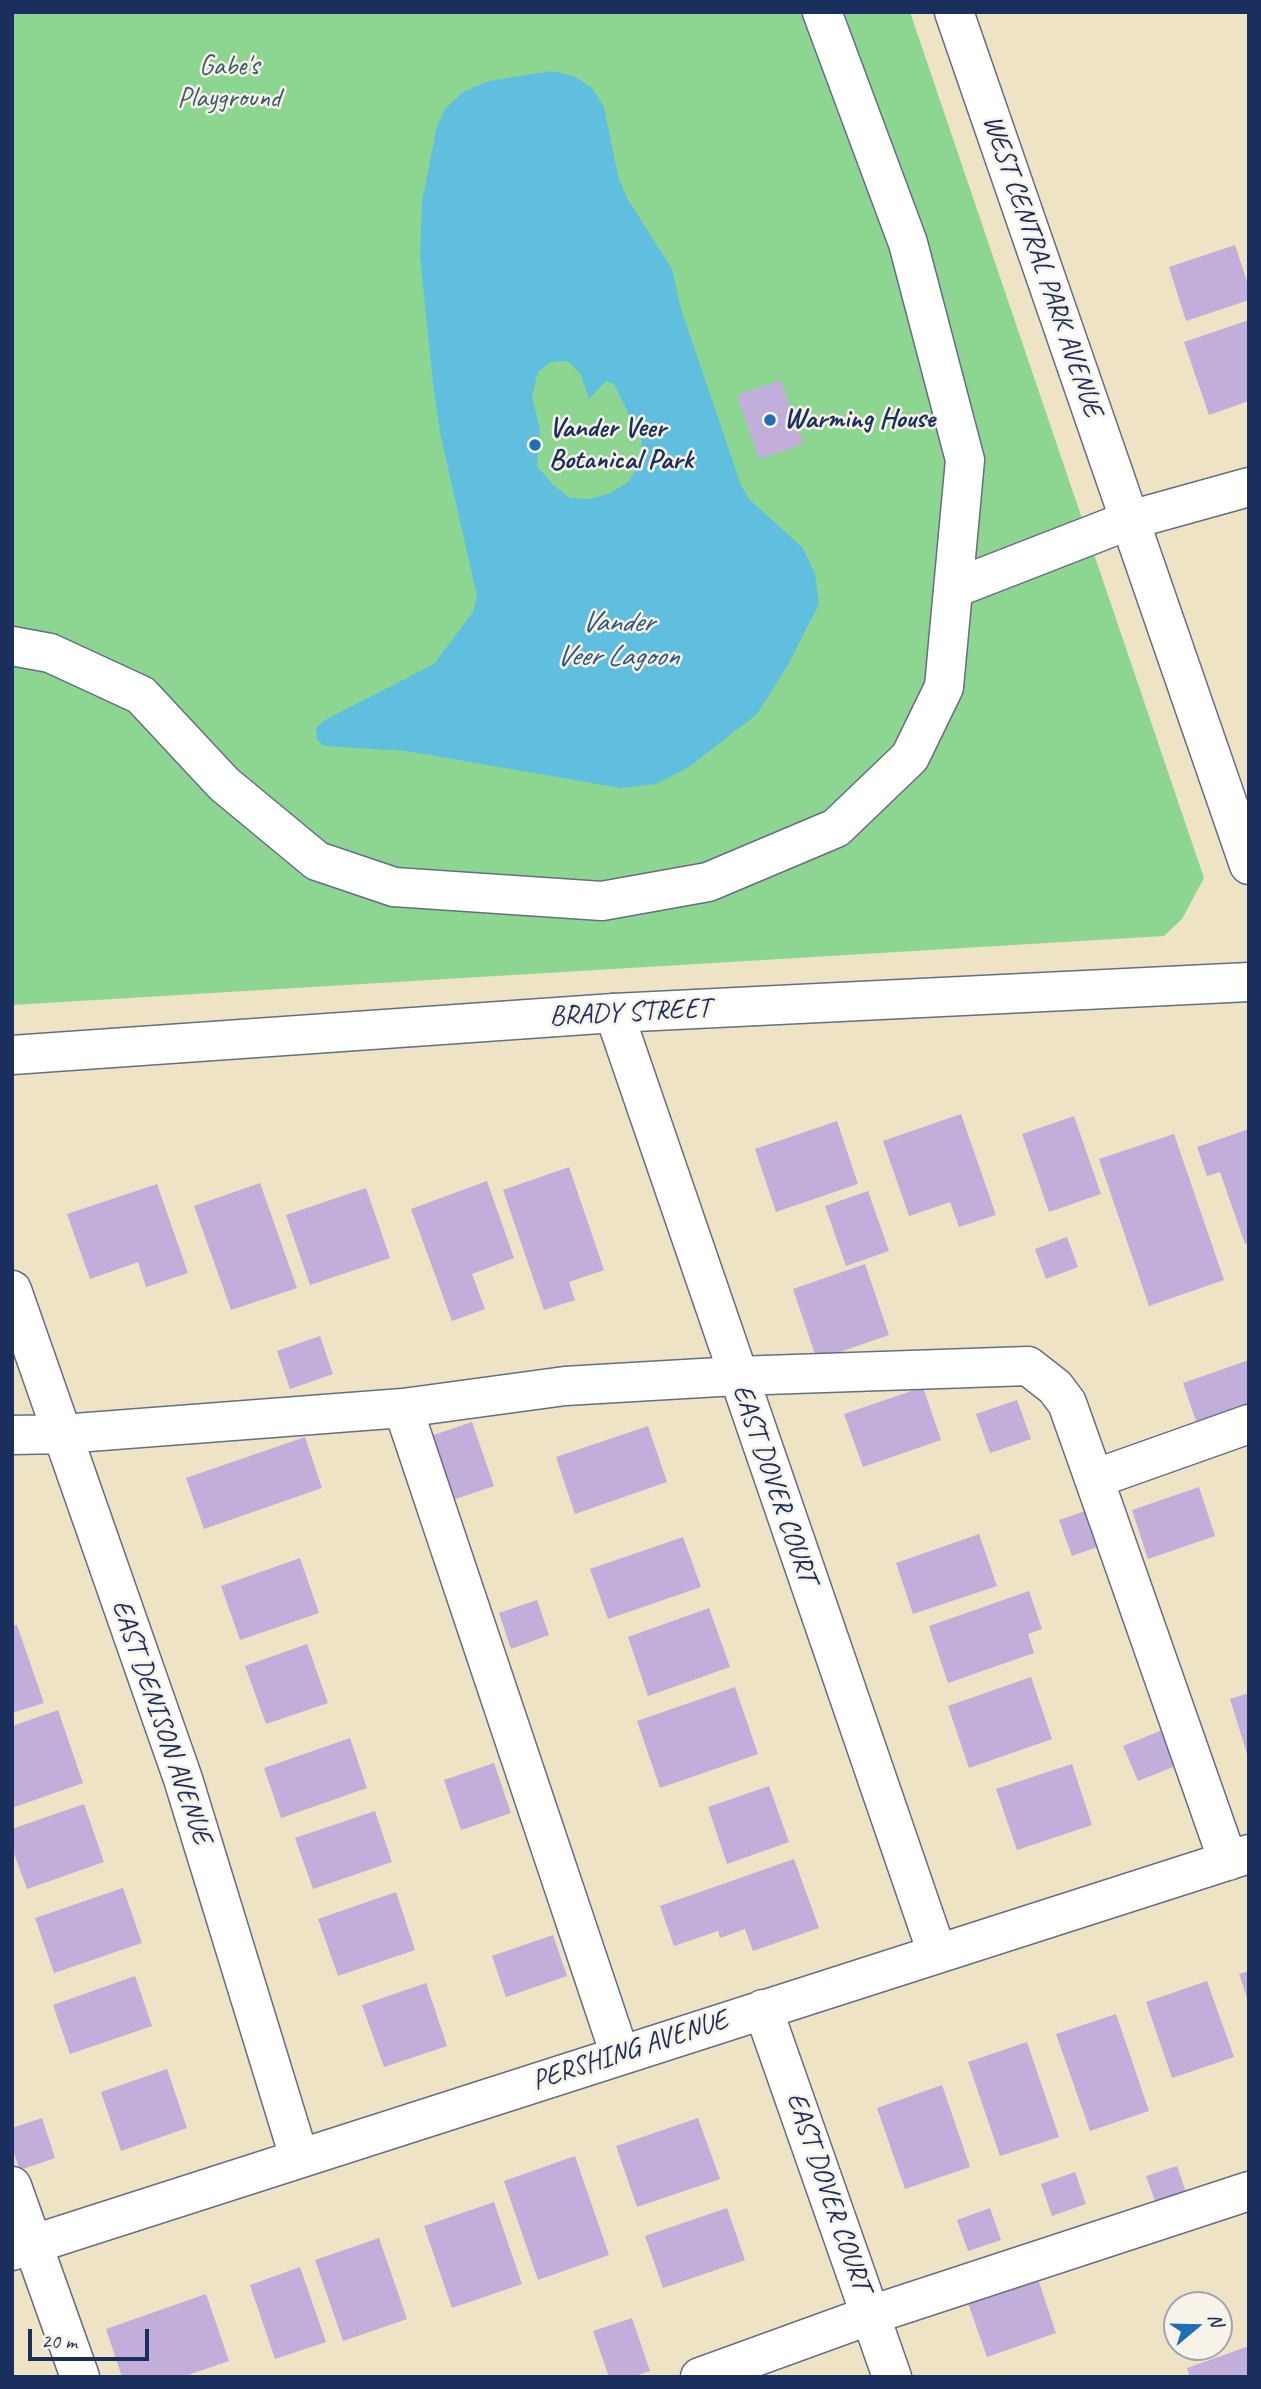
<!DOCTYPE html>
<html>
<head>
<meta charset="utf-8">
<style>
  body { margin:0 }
  #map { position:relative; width:1261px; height:2389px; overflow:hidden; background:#efe3c5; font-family:Caveat,sans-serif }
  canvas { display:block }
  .frame { position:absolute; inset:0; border:14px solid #1b2f5e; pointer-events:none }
  .north { position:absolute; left:1163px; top:2291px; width:70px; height:70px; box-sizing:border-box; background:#f7f3e8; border:2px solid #9fa5b1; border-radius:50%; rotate:71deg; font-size:19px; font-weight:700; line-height:28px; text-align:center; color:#1b2f5e }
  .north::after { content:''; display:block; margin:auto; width:24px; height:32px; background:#1f6fb2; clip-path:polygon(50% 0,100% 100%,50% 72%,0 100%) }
  .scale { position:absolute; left:28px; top:2329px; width:121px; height:32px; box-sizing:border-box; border:4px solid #1b2f5e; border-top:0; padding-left:9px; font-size:21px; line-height:24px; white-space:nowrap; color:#1b2f5e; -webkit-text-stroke:5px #f7f3e8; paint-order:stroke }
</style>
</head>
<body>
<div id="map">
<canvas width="1261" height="2389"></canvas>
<div class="frame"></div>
<div class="north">N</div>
<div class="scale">20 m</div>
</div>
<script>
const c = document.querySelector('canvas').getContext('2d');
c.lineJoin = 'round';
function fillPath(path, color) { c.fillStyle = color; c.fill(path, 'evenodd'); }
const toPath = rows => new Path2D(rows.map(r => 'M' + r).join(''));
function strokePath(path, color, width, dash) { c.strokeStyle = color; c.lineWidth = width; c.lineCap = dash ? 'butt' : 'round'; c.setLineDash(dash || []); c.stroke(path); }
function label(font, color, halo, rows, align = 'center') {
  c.font = font + ' Caveat,sans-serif'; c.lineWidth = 5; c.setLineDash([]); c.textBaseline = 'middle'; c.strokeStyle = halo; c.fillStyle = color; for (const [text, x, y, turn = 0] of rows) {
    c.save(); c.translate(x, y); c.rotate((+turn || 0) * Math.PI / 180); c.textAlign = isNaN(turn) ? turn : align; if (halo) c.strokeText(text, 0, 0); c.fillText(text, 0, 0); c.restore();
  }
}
fillPath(toPath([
  [12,12,910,12,1204,878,1182,919,1164,936,12,1005]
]), '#8dd692');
fillPath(toPath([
  [552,71,576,77,592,88,604,107,618,176,627,198,672,269,681,309,741,485,750,500,803,548,815,574,819,604,788,665,757,714,689,767,656,784,621,788,406,751,324,746,317,740,316,728,325,720,434,664,473,612,477,596,440,433,433,383,420,257,422,202,437,126,446,108,463,92,489,81],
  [567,361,580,373,589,399,606,381,614,384,642,441,641,459,629,481,611,493,590,499,570,498,553,485,537,466,540,429,532,397,538,372,551,362]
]), '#60bfde');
fillPath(toPath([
  [1235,245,1249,287,1249,300,1186,321,1169,267],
  [1249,320,1249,401,1209,415,1184,342],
  [781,380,803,444,759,459,737,395],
  [961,1114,996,1215,959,1227,950,1202,909,1216,883,1141],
  [1074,1116,1101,1194,1049,1212,1022,1134],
  [837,1121,858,1184,776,1212,755,1149],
  [1249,1129,1249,1243,1245,1244,1220,1172,1207,1176,1197,1147],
  [1174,1134,1224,1280,1149,1306,1099,1159],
  [569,1167,604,1270,569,1282,575,1300,544,1310,503,1190],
  [487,1181,514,1258,472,1274,485,1309,452,1321,411,1209],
  [260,1183,297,1288,231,1310,194,1206],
  [157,1184,188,1273,146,1287,138,1262,90,1279,67,1214],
  [366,1188,390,1258,310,1285,286,1215],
  [868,1191,889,1251,846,1266,825,1206],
  [1067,1237,1078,1267,1046,1279,1035,1249],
  [865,1264,889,1335,817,1360,793,1289],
  [320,1336,333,1374,290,1389,277,1351],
  [1249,1360,1249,1410,1198,1427,1183,1383],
  [923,1387,941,1440,863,1467,844,1414],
  [1017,1400,1031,1439,990,1453,976,1414],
  [472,1422,494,1486,444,1503,422,1439],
  [648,1426,667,1482,575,1514,556,1457],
  [305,1437,322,1488,204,1529,186,1478],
  [1199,1487,1215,1536,1148,1559,1132,1510],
  [1094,1508,1106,1544,1072,1556,1059,1520],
  [979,1534,997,1586,913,1614,896,1563],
  [683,1537,701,1587,608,1619,590,1569],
  [300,1558,319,1613,240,1640,221,1586],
  [1029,1591,1042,1629,1028,1634,1034,1653,948,1683,929,1626],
  [537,1600,549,1635,511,1649,499,1613],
  [709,1608,730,1667,648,1696,628,1637],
  [17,1625,44,1703,12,1713,12,1626],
  [307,1644,328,1703,266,1724,245,1666],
  [1031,1677,1052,1739,969,1768,948,1706],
  [735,1687,758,1754,660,1788,637,1721],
  [1249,1693,1249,1756,1248,1757,1230,1699],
  [58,1710,83,1783,12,1808,12,1726],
  [1165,1729,1178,1765,1138,1781,1123,1746],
  [350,1738,367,1788,281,1818,264,1768],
  [494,1763,511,1813,461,1830,444,1780],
  [1072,1764,1092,1825,1017,1850,996,1789],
  [769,1786,789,1842,727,1864,708,1807],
  [84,1804,104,1862,27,1889,12,1848,12,1829],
  [375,1811,392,1862,313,1889,295,1838],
  [794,1859,819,1928,753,1951,745,1929,720,1938,718,1931,674,1946,660,1906],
  [123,1888,142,1943,54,1973,35,1918],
  [396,1892,415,1950,338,1976,318,1919],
  [553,1935,567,1976,506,1997,492,1956],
  [1249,1971,1249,2001,1248,2001,1239,1974],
  [135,1976,152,2026,70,2054,53,2005],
  [1207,1981,1234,2057,1172,2078,1146,2002],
  [426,1983,447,2046,384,2067,362,2005],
  [1116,2014,1149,2111,1090,2131,1056,2034],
  [1027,2042,1059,2137,1000,2156,968,2062],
  [167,2069,187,2128,121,2151,101,2092],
  [942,2085,970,2167,905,2189,877,2108],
  [42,2118,55,2158,20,2170,12,2148,12,2128],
  [698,2118,720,2179,637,2207,616,2146],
  [575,2156,609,2255,538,2280,504,2181],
  [1177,2166,1188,2198,1158,2209,1146,2176],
  [1075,2172,1086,2204,1052,2216,1041,2184],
  [494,2202,522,2284,452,2308,424,2226],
  [727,2208,745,2260,663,2288,645,2236],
  [990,2208,1001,2240,968,2251,957,2220],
  [379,2238,407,2319,343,2341,315,2260],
  [300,2267,326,2342,275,2359,250,2285],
  [1038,2279,1056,2333,987,2357,968,2303],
  [206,2294,229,2361,182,2377,122,2377,106,2329],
  [632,2318,650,2371,633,2377,609,2377,593,2331],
  [1249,2346,1249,2377,1190,2377,1187,2368]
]), '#c2aedb');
const minor = toPath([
  [955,588,1130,520,1249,487],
  [12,646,50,653,141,695,224,784,317,861,394,887,602,901,708,882,836,828,910,757,944,687,965,460,908,243,822,12],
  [614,1013,937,1953],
  [12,1290,183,1779,299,2157],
  [12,1435,62,1434,403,1408],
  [1094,1479,1228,1861],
  [763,2009,892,2377],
  [620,2055,403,1408,565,1386,736,1376,1028,1366,1055,1387,1067,1403,1094,1479,1249,1424],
  [12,2186,80,2377],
  [12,2251,1249,1854],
  [700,2377,871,2315,1249,2191]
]);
const major = toPath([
  [954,12,1249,865]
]);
const highway = toPath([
  [12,1055,614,1013,1249,982]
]);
strokePath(minor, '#656e82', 41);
strokePath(major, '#656e82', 41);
strokePath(highway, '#656e82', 41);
strokePath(minor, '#fff', 38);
strokePath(major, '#fff', 38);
strokePath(highway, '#fff', 38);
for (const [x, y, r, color] of [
  [770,420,7,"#1f6fb2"],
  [535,445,7,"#1f6fb2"]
]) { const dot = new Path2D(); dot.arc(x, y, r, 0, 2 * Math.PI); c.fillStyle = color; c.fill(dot); strokePath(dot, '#f7f3e8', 2.5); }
label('28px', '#38596b', '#f7f3e8', [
  ["Gabe's",229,67],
  ["Playground",229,99]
]);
label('28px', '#1b2f5e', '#f7f3e8', [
  ["WEST CENTRAL PARK AVENUE",1042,266,71],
  ["BRADY STREET",630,1013,-3],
  ["EAST DOVER COURT",774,1484,71],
  ["EAST DENISON AVENUE",161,1722,71],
  ["PERSHING AVENUE",630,2051,-18],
  ["EAST DOVER COURT",828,2192,71]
]);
label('bold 28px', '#1b2f5e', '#f7f3e8', [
  ["Warming House",784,420],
  ["Vander Veer",549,429],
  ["Botanical Park",549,461]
], 'left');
label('italic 30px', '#2c537e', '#f7f3e8', [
  ["Vander",617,623],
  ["Veer Lagoon",617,657]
]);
</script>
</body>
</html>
